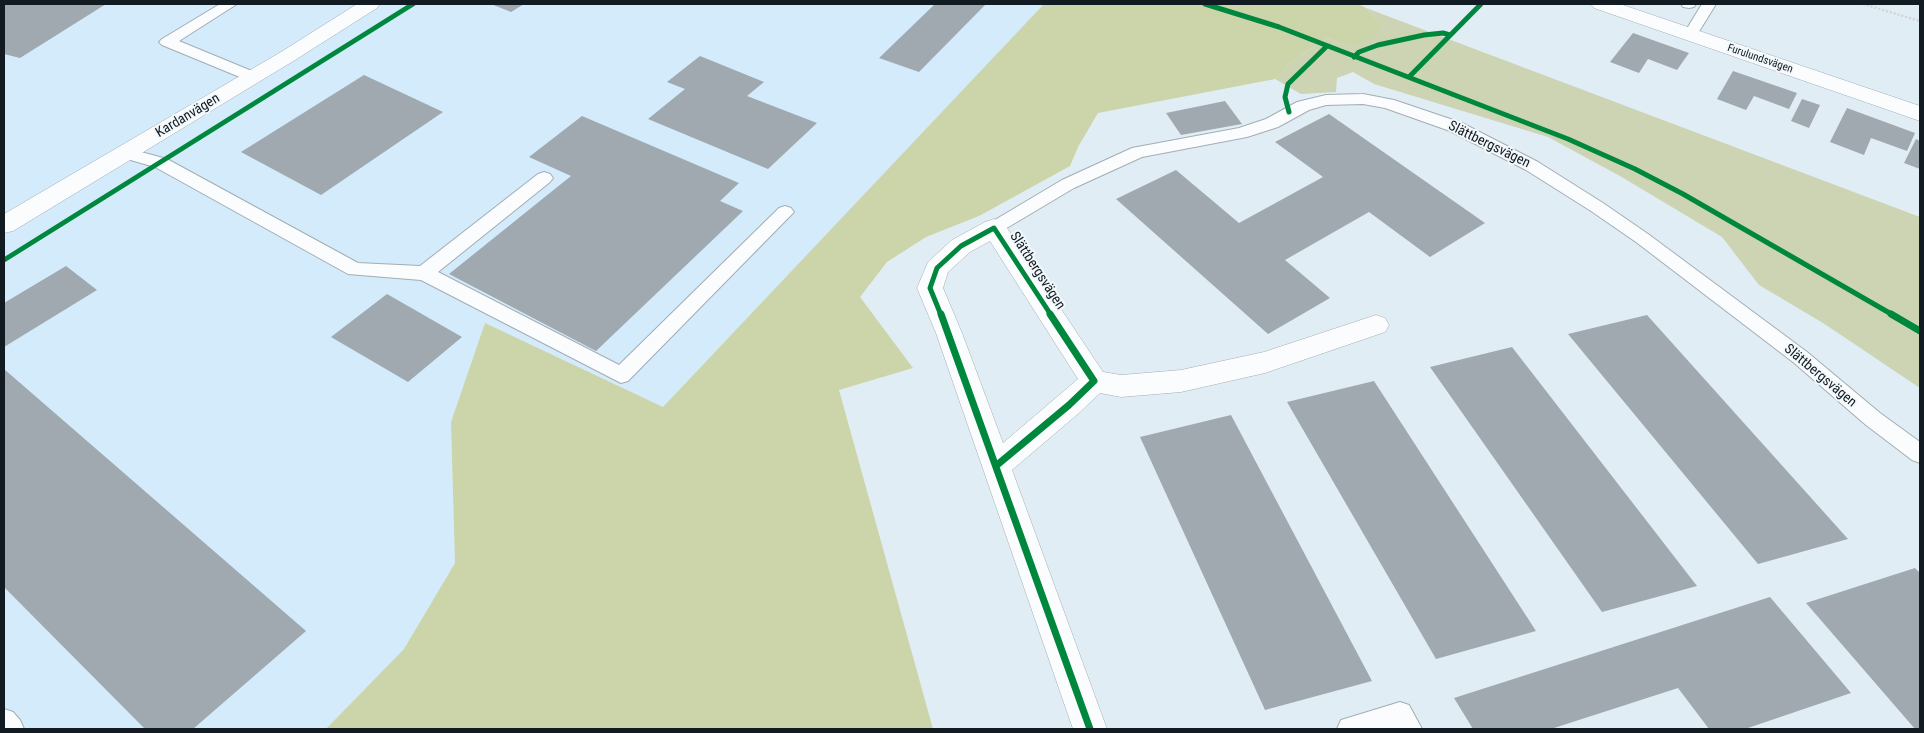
<!DOCTYPE html>
<html>
<head>
<meta charset="utf-8">
<style>
  body { margin:0 }
  #map { position:relative; width:1924px; height:733px; overflow:hidden; background:#e1edf4; font-family:"Roboto Condensed",sans-serif }
  canvas { display:block }
  .frame { position:absolute; inset:0; border:5px solid #111b21; pointer-events:none }
</style>
</head>
<body>
<div id="map">
<canvas width="1924" height="733"></canvas>
<div class="frame"></div>
</div>
<script>
const c = document.querySelector('canvas').getContext('2d');
c.lineJoin = 'round';
function fillPath(path, color) { c.fillStyle = color; c.fill(path, 'evenodd'); }
const toPath = rows => new Path2D(rows.map(r => 'M' + r).join(''));
function strokePath(path, color, width, dash) { c.strokeStyle = color; c.lineWidth = width; c.lineCap = dash ? 'butt' : 'round'; c.setLineDash(dash || []); c.stroke(path); }
function label(font, color, halo, rows, align = 'center') {
  c.font = font + ' "Roboto Condensed",sans-serif'; c.lineWidth = 4; c.setLineDash([]); c.textBaseline = 'middle'; c.strokeStyle = halo; c.fillStyle = color; for (const [text, x, y, turn = 0] of rows) {
    c.save(); c.translate(x, y); c.rotate((+turn || 0) * Math.PI / 180); c.textAlign = isNaN(turn) ? turn : align; if (halo) c.strokeText(text, 0, 0); c.fillText(text, 0, 0); c.restore();
  }
}
fillPath(toPath([
  [4,4,1044,4,663,407,485,323,451,422,455,563,404,649,327,729,4,729]
]), '#d3ebfa');
fillPath(toPath([
  [1366,8,1920,217,1920,388,1823,323,1759,285,1722,237,1620,176,1548,137,1374,84,1353,72,1337,78,1336,92,1301,94,1275,79,1291,62,1327,38,1349,47,1378,20]
]), '#ccd4b4');
fillPath(toPath([
  [1044,4,1358,4,1366,8,1378,20,1380,34,1349,47,1327,38,1291,62,1275,79,1098,113,1078,147,1070,166,979,216,926,237,887,262,860,297,913,368,839,390,933,729,326,729,404,649,455,563,451,422,485,323,663,407]
]), '#ccd4aa');
fillPath(toPath([
  [4,4,106,4,20,58,4,54],
  [491,4,524,4,511,12],
  [935,4,986,4,919,72,879,58],
  [1633,33,1689,53,1677,70,1648,59,1639,73,1610,62],
  [700,56,764,82,747,96,817,123,768,169,648,119,685,89,667,82],
  [1733,71,1797,93,1789,109,1754,96,1746,110,1717,99],
  [364,75,443,112,321,195,241,152],
  [1802,99,1820,105,1809,128,1791,121],
  [1225,101,1242,124,1181,135,1166,113],
  [1847,108,1915,133,1907,151,1871,138,1864,155,1830,142],
  [1329,114,1485,223,1430,257,1369,212,1285,260,1330,298,1268,334,1116,199,1176,170,1239,223,1323,177,1275,142],
  [582,116,739,183,720,201,743,211,596,351,449,274,571,176,529,157],
  [1916,139,1920,141,1920,169,1904,163],
  [66,266,97,290,4,347,4,303],
  [387,294,462,337,408,382,331,337],
  [1647,315,1848,539,1758,564,1568,334],
  [1512,347,1697,586,1602,612,1430,367],
  [4,369,306,631,193,729,145,729,4,587],
  [1374,381,1536,631,1436,659,1287,402],
  [1231,415,1372,681,1265,710,1140,437],
  [1915,568,1920,573,1920,729,1915,729,1806,603],
  [1770,597,1851,693,1745,729,1709,729,1678,688,1551,729,1473,729,1454,698]
]), '#9fa9af');
const service = toPath([
  [220,4,237,4,179,41,259,74,261,77,259,80,247,80,162,45,159,42,162,39,220,4],
  [1681,4,1696,4,1694,7,1689,8,1683,7,1681,4],
  [1702,4,1716,4,1695,38,1685,38,1683,35,1702,4],
  [1363,94,1394,100,1462,123,1538,162,1603,203,1648,234,1807,352,1880,413,1920,442,1920,463,1912,460,1866,425,1793,362,1636,242,1591,211,1526,170,1450,131,1385,108,1363,104,1326,105,1309,110,1278,127,1247,137,1142,157,1074,188,1000,232,994,234,988,232,985,228,988,224,1062,180,1132,148,1239,128,1266,119,1297,102,1326,95,1363,94],
  [126,148,167,159,358,263,420,266,538,174,544,172,550,174,553,178,550,182,438,272,619,365,779,208,785,206,791,208,794,212,628,381,621,383,421,280,348,274,155,167,120,157,118,153,120,149,126,148],
  [1400,702,1409,705,1422,729,1337,729,1341,720,1400,702],
  [4,709,13,712,20,720,24,729,4,729,4,709]
]);
const minor = toPath([
  [1591,4,1620,4,1920,106,1920,121,1594,8,1591,4],
  [994,219,1003,222,1103,372,1121,375,1181,370,1264,352,1376,315,1385,318,1389,325,1385,332,1265,373,1181,392,1121,397,1100,393,1079,413,1012,470,1107,729,1073,729,936,333,917,288,928,262,952,240,985,222,994,219],
  [990,241,1078,379,1003,443,962,333,943,288,948,272,970,252,990,241]
]);
const tertiary = toPath([
  [357,4,380,4,377,8,295,60,13,231,4,233,4,214,281,52,357,4]
]);
strokePath(service, '#a3adb4', 2);
strokePath(minor, '#a3adb4', 1);
strokePath(tertiary, '#a3adb4', 1);
strokePath(toPath([
  [1863,4,1920,21]
]), '#d1d4d6', 2.5, [2, 2]);
fillPath(service, '#fafcfd');
fillPath(minor, '#fafcfd');
fillPath(tertiary, '#fafcfd');
strokePath(toPath([
  [1205,4,1279,27,1568,139,1635,169,1683,194,1893,315],
  [1354,57,1359,52,1378,45,1424,35,1443,33,1450,35],
  [1409,77,1481,4],
  [1289,112,1285,97,1288,84,1327,46],
  [4,260,413,4],
  [941,315,930,288,937,268,961,246,994,228,1051,315]
]), '#00873e', 5);
strokePath(toPath([
  [941,314,1090,729],
  [1891,314,1920,331],
  [997,465,1069,405,1094,381,1050,314]
]), '#00873e', 7);
label('11px', '#111b21', '#f3f8fc', [
  ["Furulundsvägen",1760,59,19]
]);
label('14px', '#111b21', '#f3f8fc', [
  ["Kardanvägen",188,116,-31],
  ["Slättbergsvägen",1489,145,26],
  ["Slättbergsvägen",1037,271,57],
  ["Slättbergsvägen",1820,376,40]
]);
</script>
</body>
</html>
